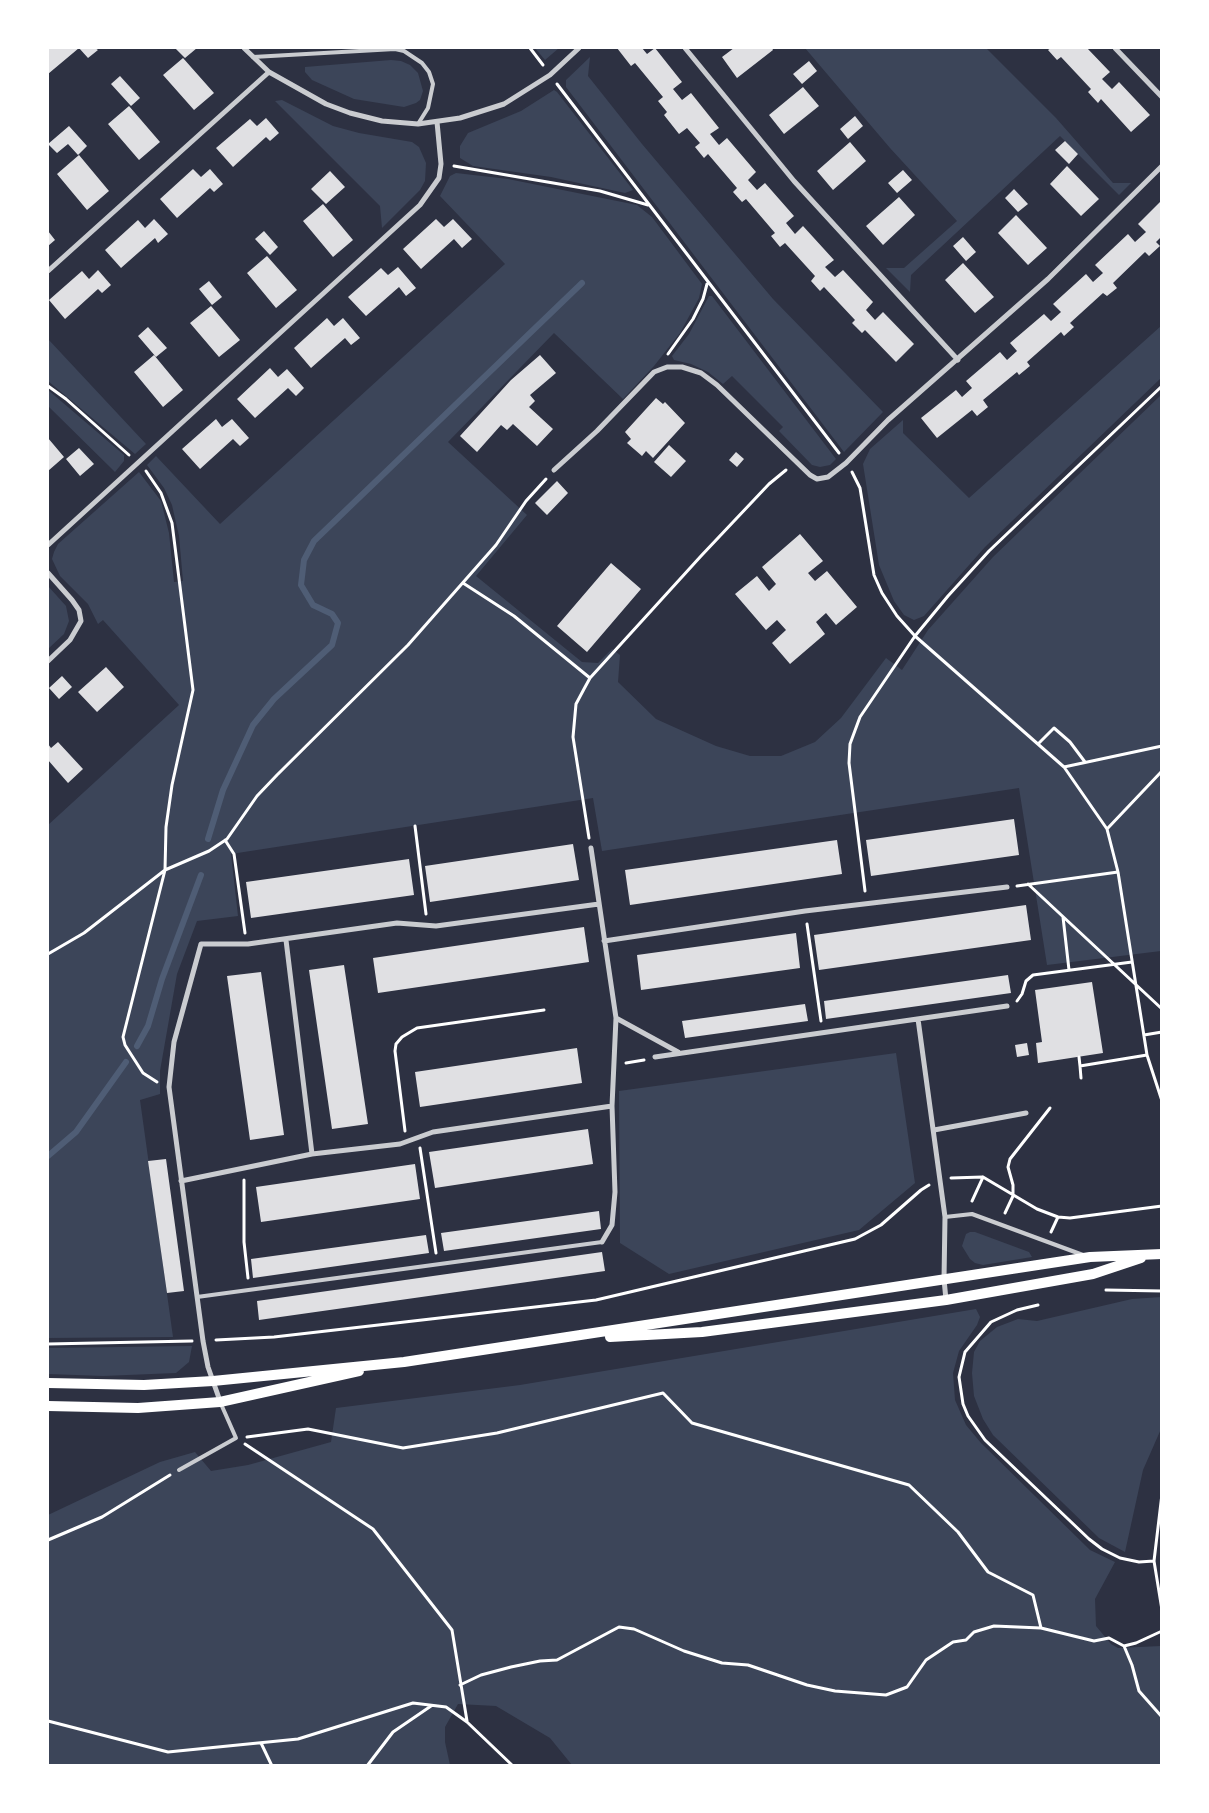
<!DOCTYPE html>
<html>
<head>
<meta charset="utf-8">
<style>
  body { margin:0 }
  #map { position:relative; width:1209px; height:1813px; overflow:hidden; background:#2d3142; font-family:Lora,serif }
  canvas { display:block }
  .frame { position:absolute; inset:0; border:49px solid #fff; pointer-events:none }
</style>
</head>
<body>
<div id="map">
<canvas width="1209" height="1813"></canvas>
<div class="frame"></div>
</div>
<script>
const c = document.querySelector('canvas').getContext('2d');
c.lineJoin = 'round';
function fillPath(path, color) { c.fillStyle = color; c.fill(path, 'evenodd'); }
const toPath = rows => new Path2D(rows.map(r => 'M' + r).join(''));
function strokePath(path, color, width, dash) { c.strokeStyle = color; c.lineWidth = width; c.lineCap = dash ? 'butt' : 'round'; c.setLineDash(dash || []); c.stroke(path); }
fillPath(toPath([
  [535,48,559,48,545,60],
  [805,48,986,48,1056,118,1113,183,1131,183,1119,195,1060,136,911,275,910,292,886,268,904,268,957,221,890,148],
  [590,57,588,76,642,144,773,299,883,412,844,452,566,87,566,80],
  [391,60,401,61,410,65,418,73,423,91,420,100,416,103,404,107,354,99,312,80,305,72,305,67],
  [554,90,557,92,633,190,625,193,551,177,473,166,460,158,460,146,468,133,521,111],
  [282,100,333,126,359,133,412,142,419,147,426,163,425,181,420,190,382,228,380,206,275,101],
  [456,173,508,179,637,205,652,217,702,284,699,298,680,333,654,366,623,399,554,333,448,442,527,515,476,576,582,662,598,663,612,649,620,655,618,682,656,719,716,746,750,756,781,756,815,742,841,718,886,658,902,670,928,630,993,557,1161,395,1161,951,1047,965,1019,788,602,851,593,798,231,854,238,916,197,921,177,974,160,1071,160,1094,140,1100,173,1337,48,1338,48,825,179,705,103,620,98,624,88,604,60,576,52,559,54,552,58,544,139,472,161,501,169,533,174,582,183,581,179,536,172,505,164,488,147,465,156,456,220,524,505,264,440,196,450,176],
  [709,296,712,296,836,459,830,465,820,467,812,465,779,431,783,427,732,376,723,384,708,372,691,364,674,360,672,356,689,334],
  [1161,326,1161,378,985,547,924,616,914,620,904,615,894,601,879,565,863,464,870,449,903,420,903,433,969,498],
  [48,339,146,444,135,454,48,381],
  [48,390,124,455,124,461,115,472,48,406],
  [48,586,66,606,69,621,64,634,48,649],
  [896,1053,915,1183,859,1230,669,1274,620,1243,619,1091],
  [970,1232,975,1232,1029,1252,1032,1257,983,1265,975,1263,970,1259,962,1246,966,1234],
  [1161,1297,1161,1429,1143,1470,1125,1552,1099,1538,993,1435,983,1419,974,1396,972,1373,974,1352,980,1341,997,1327,1018,1319,1037,1321,1132,1299],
  [976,1309,980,1317,977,1325,959,1351,953,1373,955,1400,966,1425,981,1443,1090,1550,1115,1562,1095,1599,1096,1626,1111,1644,1118,1648,1161,1646,1161,1765,572,1765,550,1738,496,1706,458,1704,445,1727,445,1742,450,1765,48,1766,48,1515,160,1462,195,1452,211,1471,248,1465,331,1442,336,1408,520,1385],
  [192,1346,189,1362,176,1373,103,1376,48,1374,48,1348]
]), '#3c4559');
strokePath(toPath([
  [208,839,223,790,253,725,274,699,332,645,338,623,332,614,313,605,301,585,304,560,314,541,582,283],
  [137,1046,148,1026,162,979,201,875],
  [48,1156,76,1132,126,1062]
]), '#4f5d75', 6);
fillPath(toPath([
  [48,48,95,48,98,50,88,58,79,48,48,74],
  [175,48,197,48,185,58],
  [617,48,642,48,647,54,655,48,682,82,673,89,682,100,691,93,719,128,710,134,719,145,727,138,756,172,748,180,757,190,765,183,794,216,786,223,795,234,803,226,834,260,825,267,835,277,843,270,873,302,866,310,875,320,883,312,914,344,896,362,865,330,862,333,852,323,855,320,824,287,820,291,811,281,815,276,785,243,780,247,771,236,775,233,746,199,742,202,733,192,737,188,708,154,704,158,695,147,700,143,687,128,679,134,664,115,667,112,658,101,663,97,635,63,631,66],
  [734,48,772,48,773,50,737,78,722,57],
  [1051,48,1087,48,1110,72,1102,79,1112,89,1119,82,1150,115,1131,132,1101,99,1098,103,1088,92,1091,89,1061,57,1057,60,1048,50],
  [183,58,214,93,194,110,163,75],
  [809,61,817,71,802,84,793,74],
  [120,76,140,98,131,106,111,84],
  [803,87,819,106,784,134,769,115],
  [129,106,160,142,139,160,108,124],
  [855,116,863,126,848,139,840,129],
  [266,118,279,133,270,141,266,137,233,167,216,148,250,119,257,126],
  [69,126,87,146,78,155,68,144,57,153,48,144],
  [1065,141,1078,154,1069,164,1055,150],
  [850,142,866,161,833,190,817,171],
  [79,155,109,191,87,210,57,174],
  [1067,166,1099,199,1081,216,1050,184],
  [193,169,201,177,210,169,223,184,214,192,210,188,177,218,160,199],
  [903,170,912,180,897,193,888,183],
  [330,171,345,187,326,204,311,189],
  [1014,189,1028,204,1018,212,1005,198],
  [899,197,915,215,883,245,866,226],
  [1162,200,1162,236,1156,242,1160,246,1149,256,1145,252,1113,283,1117,288,1107,296,1103,293,1070,323,1074,327,1064,336,1061,332,1027,362,1030,366,1019,375,1017,372,983,400,988,407,977,416,972,410,937,438,921,418,956,390,962,397,972,388,966,381,1000,352,1007,360,1017,351,1010,343,1044,314,1051,321,1061,312,1053,304,1086,274,1093,282,1103,273,1095,265,1128,234,1135,242,1146,232,1138,224],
  [323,204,353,240,333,257,303,221],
  [1016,215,1047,248,1028,265,998,233],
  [154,219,168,234,158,243,155,238,121,268,105,250,138,220,145,228],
  [436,219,444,227,453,219,472,239,462,248,454,239,421,269,403,249],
  [48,231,55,240,48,246],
  [264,231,278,247,270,255,255,239],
  [963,237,976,252,966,261,953,246],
  [267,256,297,290,276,308,247,273],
  [963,263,994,297,975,313,945,280],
  [398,267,416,288,406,296,399,287,366,316,348,297,381,268,388,275],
  [98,270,111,285,102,293,98,289,65,319,49,300,82,271,89,279],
  [209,281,222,297,212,305,199,289],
  [211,306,240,340,219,357,190,323],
  [327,318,334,326,343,318,360,338,351,345,345,338,311,368,294,348],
  [148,327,167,348,156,357,138,336],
  [154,355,183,390,163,407,134,372],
  [540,355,556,373,530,395,535,401,529,407,553,429,537,446,513,424,507,430,501,425,477,452,460,436,511,380],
  [270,368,278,377,287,369,304,388,296,396,288,388,255,418,237,399],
  [656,398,663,404,665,402,685,423,653,458,646,451,642,456,627,443,631,439,625,432],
  [216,419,222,427,232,419,249,438,240,446,233,439,200,469,182,449],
  [48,438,64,457,48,471],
  [669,445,686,461,671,477,654,462],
  [79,448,94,464,80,476,66,459],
  [736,452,744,459,737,467,729,460],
  [557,481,568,493,547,515,535,503],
  [800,534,823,561,808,573,815,581,827,571,857,607,836,625,826,613,816,622,825,634,790,664,772,643,786,630,777,620,766,630,735,594,757,576,769,591,776,584,762,567],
  [611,563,641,589,587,652,557,626],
  [106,667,124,687,97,712,78,692],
  [62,676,72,687,59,699,49,688],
  [58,742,83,769,68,783,48,760,48,744,51,748],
  [1014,819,1019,855,871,876,866,840],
  [837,840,842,874,630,905,625,870],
  [573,844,579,880,430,902,425,866],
  [409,859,414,895,251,918,246,882],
  [1026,905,1031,940,819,970,814,935],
  [584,927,589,962,378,993,373,958],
  [796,933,800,968,641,990,637,955],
  [344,965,368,1124,332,1129,309,970],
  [261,972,284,1135,250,1140,227,976],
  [1008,975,1011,993,826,1019,824,1001],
  [1092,982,1103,1053,1038,1063,1036,1043,1042,1042,1035,990],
  [805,1004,808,1021,685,1038,682,1021],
  [1027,1043,1029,1055,1017,1057,1015,1045],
  [577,1048,582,1083,420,1107,415,1072],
  [588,1129,593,1164,435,1188,429,1152],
  [166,1159,184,1291,167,1293,148,1161],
  [415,1164,420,1199,261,1222,256,1187],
  [599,1211,601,1229,444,1251,441,1233],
  [426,1235,429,1253,253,1278,251,1259],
  [602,1252,605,1271,259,1320,257,1301]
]), '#e0e0e3');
strokePath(toPath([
  [530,48,543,65],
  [557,84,839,453],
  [454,166,600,191,648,205],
  [668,354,693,319,703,299,707,284],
  [48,386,66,399,129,455],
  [146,471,161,493,172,523,193,690,172,785,166,827,165,870,123,1037,125,1045,143,1073,157,1082],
  [852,472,860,488,874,575,882,593,897,616,915,636,1064,767,1107,829,1118,872,1147,1055,1162,1101],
  [463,583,514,616,590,678],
  [1039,743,1054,728,1070,742,1085,762],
  [1064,767,1162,746],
  [415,826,426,914],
  [1107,829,1162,771],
  [589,838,573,737,576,704,584,689,590,678,701,556,769,484,786,470],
  [225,840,234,854,245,933],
  [1028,884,1162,1009],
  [1017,886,1118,872],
  [865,891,849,763,850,744,860,717,915,636,948,596,989,551,1162,386],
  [1063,917,1069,970],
  [807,924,821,1021],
  [48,954,84,933,165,870,209,851,227,839,257,796,277,775,408,645,496,545,526,501,546,479],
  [1017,1001,1022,994,1026,981,1033,975,1132,962],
  [1144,1035,1162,1032],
  [1079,1057,1080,1066],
  [626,1063,644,1060],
  [1081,1078,1080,1066,1147,1055],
  [405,1131,395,1051,396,1044,402,1037,417,1028,544,1010],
  [420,1148,436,1253],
  [951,1178,983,1177,1037,1209,1058,1217,1070,1218,1162,1206],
  [244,1180,244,1242,248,1278],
  [972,1201,983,1177],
  [1005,1213,1013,1196,1013,1185,1008,1167,1010,1159,1050,1108],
  [1051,1232,1058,1217],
  [1106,1290,1162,1291],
  [1038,1305,1017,1310,991,1322,965,1352,959,1377,963,1404,968,1416,985,1440,1089,1539,1102,1549,1120,1558,1139,1562,1154,1561],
  [216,1340,274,1337,596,1300,855,1239,881,1225,921,1190,929,1185],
  [48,1344,192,1341],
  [247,1437,308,1429,403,1448,497,1433,663,1393,692,1423,909,1485,958,1532,988,1572,1033,1595,1041,1628],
  [245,1444,373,1529,452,1630,467,1721],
  [1162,1494,1154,1561,1162,1610],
  [48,1540,102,1517,170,1475],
  [1124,1646,1136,1643,1162,1631],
  [460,1685,481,1675,511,1667,540,1661,557,1660,619,1627,634,1629,684,1651,722,1663,748,1665,807,1685,835,1691,886,1695,907,1687,926,1660,953,1642,966,1640,974,1632,994,1626,1041,1628,1094,1641,1109,1638,1124,1646,1132,1665,1139,1691,1162,1717],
  [48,1721,168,1752,298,1739,413,1703,446,1707,467,1722,513,1766],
  [261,1743,272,1766],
  [367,1766,393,1732,431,1706]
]), '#fff', 3);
strokePath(toPath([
  [253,57,395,49,404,51,422,63,429,72,433,84,428,108,418,124],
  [945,1217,972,1214,1083,1255],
  [197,1297,602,1242],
  [179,1470,236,1438,221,1404]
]), '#caccd0', 4);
strokePath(toPath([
  [244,48,269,72,326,104,350,113,382,121,418,124,460,118,504,104,550,75,579,48],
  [685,48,794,181,958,360],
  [1115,48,1162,97],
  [48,271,269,72],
  [554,470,597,431,654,372,667,367,682,367,701,373,717,385,810,475,817,479,828,477,846,463,888,420,1048,279,1162,166],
  [48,545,420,205,439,178,441,164,437,122],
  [48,573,72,600,79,610,81,621,70,640,48,661],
  [591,848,616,1018,678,1052],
  [286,940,312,1154],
  [604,941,805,911,1007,887],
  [918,1019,945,1217,944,1279,946,1300],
  [655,1057,1007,1006],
  [934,1130,1026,1113],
  [181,1181,312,1154,400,1144,433,1132,612,1106],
  [602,1242,612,1225,615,1192,612,1106,616,1018],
  [220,1401,208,1367,203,1341,169,1087,174,1042,201,944,248,944,397,923,436,926,599,904]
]), '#caccd0', 5);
strokePath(toPath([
  [610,1337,702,1332,946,1300,1093,1274,1141,1258],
  [48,1383,144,1385,213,1381,404,1362,1090,1257,1162,1254],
  [48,1406,138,1408,220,1402,359,1371]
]), '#fff', 10);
</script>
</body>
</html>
